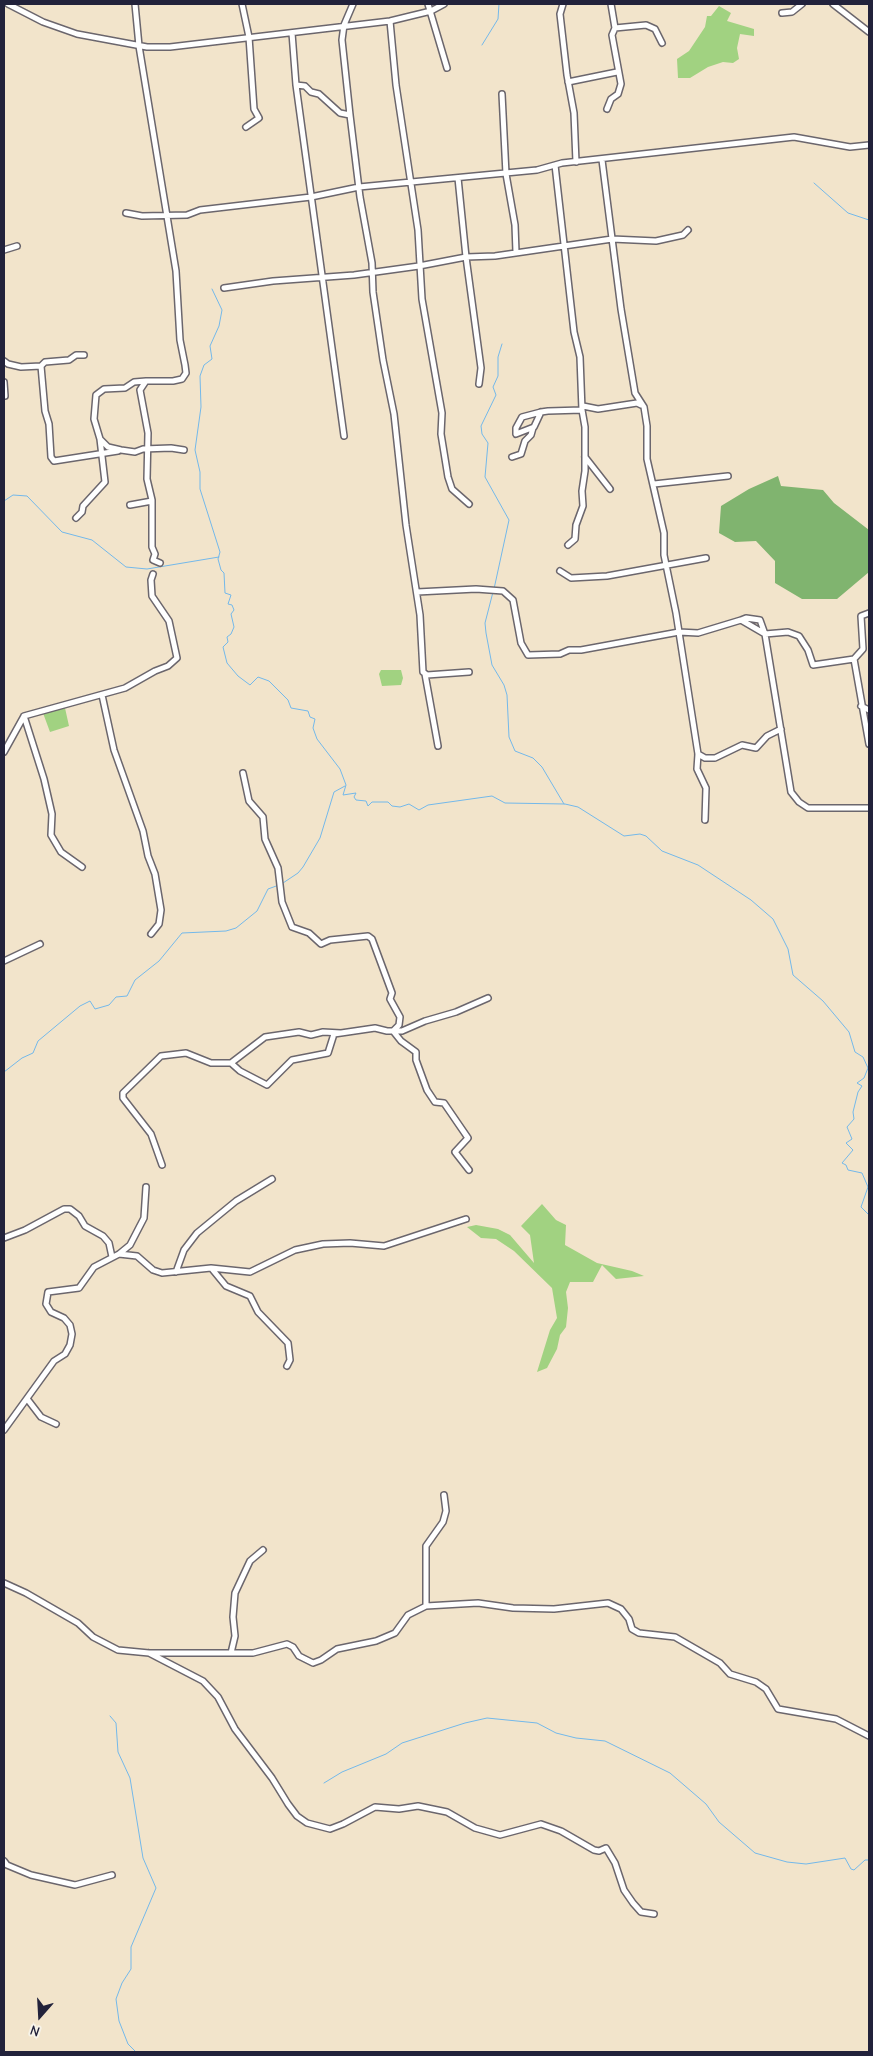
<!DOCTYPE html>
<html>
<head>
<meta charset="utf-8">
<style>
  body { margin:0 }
  #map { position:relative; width:873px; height:2056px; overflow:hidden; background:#f2e4cb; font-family:"Comic Neue",sans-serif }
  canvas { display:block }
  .frame { position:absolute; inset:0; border:5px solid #22223b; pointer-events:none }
  .north { position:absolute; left:15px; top:1991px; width:50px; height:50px; -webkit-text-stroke:4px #f7f3e8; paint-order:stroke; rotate:199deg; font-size:14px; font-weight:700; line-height:20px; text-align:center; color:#22223b }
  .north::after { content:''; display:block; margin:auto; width:18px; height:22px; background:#22223b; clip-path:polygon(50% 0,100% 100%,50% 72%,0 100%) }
</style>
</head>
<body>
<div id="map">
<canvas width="873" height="2056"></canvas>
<div class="frame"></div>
<div class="north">N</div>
</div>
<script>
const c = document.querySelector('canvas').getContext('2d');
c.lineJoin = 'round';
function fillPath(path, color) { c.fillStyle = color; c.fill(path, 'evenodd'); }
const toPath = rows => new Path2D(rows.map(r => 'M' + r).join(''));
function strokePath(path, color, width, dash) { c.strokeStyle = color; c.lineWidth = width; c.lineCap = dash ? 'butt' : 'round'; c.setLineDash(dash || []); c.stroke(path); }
fillPath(toPath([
  [719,6,731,13,727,21,754,29,754,36,740,34,737,48,739,59,733,63,723,62,708,67,690,78,678,78,677,59,689,51,705,27,707,16,711,16],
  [381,670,401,670,403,678,401,685,382,686,379,674],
  [65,708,69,726,50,732,43,713],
  [542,1204,556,1220,566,1225,565,1245,597,1263,632,1271,644,1276,616,1279,602,1265,593,1282,570,1282,566,1292,568,1308,566,1327,560,1335,557,1349,547,1368,537,1372,550,1330,557,1318,552,1288,514,1251,496,1239,481,1238,467,1227,476,1225,498,1229,510,1235,534,1263,530,1235,521,1226]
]), '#a1d281');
fillPath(toPath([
  [778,476,781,486,823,490,834,503,869,530,869,572,837,599,802,599,775,583,775,561,756,541,735,542,719,533,721,506,749,489]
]), '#80b46f');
strokePath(toPath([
  [482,45,498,19,499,4],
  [814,183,848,213,869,220],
  [212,289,222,310,219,326,210,346,212,359,204,365,200,376,201,407,195,450,200,472,200,489,220,552,218,559,221,570,224,573,225,593,231,595,228,604,232,605,234,610,231,614,234,627,231,634,227,637,228,642,223,647,227,663,238,676,250,685,258,677,269,681,288,700,291,708,308,711,310,717,315,719,313,728,317,739,340,769,346,785,343,795,356,793,354,797,356,800,366,801,368,806,372,802,388,802,392,806,400,807,409,804,419,810,428,805,492,796,505,803,565,804,578,807,624,836,640,834,646,836,662,851,698,865,751,900,773,919,788,949,793,975,823,1001,849,1032,855,1052,863,1057,868,1068,864,1078,857,1083,862,1086,858,1092,853,1112,854,1119,847,1127,852,1139,846,1143,853,1150,842,1163,846,1165,848,1170,862,1173,868,1187,861,1207,869,1215],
  [4,501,13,495,27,496,62,532,92,540,126,567,147,569,219,557],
  [494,589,509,520,485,477,488,443,482,434,481,426,496,395,493,387,498,376,498,357,502,344],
  [493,592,485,623,486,633,492,665,504,685,507,695,509,737,515,751,533,758,542,767,564,804],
  [283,883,298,873,303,867,320,838,334,792,345,786],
  [4,1072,22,1058,33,1053,38,1041,80,1006,90,1001,95,1009,109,1005,116,997,127,996,135,980,159,961,182,933,226,931,236,928,257,911,268,889,279,885],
  [110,1716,116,1723,118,1752,130,1778,143,1858,156,1888,131,1947,131,1969,122,1983,116,1999,119,2021,128,2044,136,2052],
  [324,1783,342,1772,386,1754,402,1743,465,1723,487,1718,537,1723,556,1733,576,1738,605,1741,670,1773,706,1804,719,1822,755,1853,787,1862,806,1864,845,1858,851,1869,854,1870,865,1860,869,1860]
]), '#73b8ea', 1);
const street = toPath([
  [8,4,43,22,77,34,147,47,170,47,390,21,431,11,444,4],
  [135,4,139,46,176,271,180,340,185,365,186,373,182,379,173,381,146,381,140,390,148,433,147,479,152,500,152,547,155,554,153,560,160,563],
  [242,4,249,37,254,109,259,118,246,127],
  [353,4,344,25,342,40,350,115,360,197,372,263,373,292,383,360,394,414,406,525,420,615,423,672,427,675,469,672],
  [428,4,447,68],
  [563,4,560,14,567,75,574,113,576,162],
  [833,4,869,32],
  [782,13,792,12,802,4],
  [390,21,396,85,418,230,422,299,442,413,441,434,448,477,452,489,469,504],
  [615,28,646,25,655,29,662,43],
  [292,33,296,85,344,436],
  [568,82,617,72],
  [296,85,305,86,311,92,319,94,340,113,350,115],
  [502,94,506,174,515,225,516,252],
  [607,109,611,99,618,94,621,84,612,35,615,28,611,4],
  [602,160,621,309,635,393,644,407,647,426,647,459,664,533,664,555,676,613,698,754,697,769,706,788,705,820],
  [555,165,574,332,580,357,582,410,585,427,585,471,582,491,583,506,576,525,575,539,568,545],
  [458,178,466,257,481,368,479,384],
  [126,213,142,216,187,215,200,210,311,197,359,187,537,170,562,163,794,137,850,147,869,145],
  [4,250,17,246],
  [224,288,273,281,354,275,419,266,466,257,495,256,612,239,656,241,683,235,688,230],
  [4,361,8,364,21,367,41,366,45,362,69,360,76,355,84,355],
  [41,366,45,411,49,424,51,457,54,461,118,451],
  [146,381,134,382,125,388,104,389,96,395,94,419,100,439,108,447,121,450,135,452,143,449,171,448,184,450],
  [4,382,5,396],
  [583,406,598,409,637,403,641,405],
  [541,412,534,427,516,434,516,428,522,417,541,412,548,411,582,410],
  [512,457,521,454,525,441,531,435,533,428],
  [585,457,610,489],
  [654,484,728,476],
  [130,505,152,501],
  [76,518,82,512,83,506,105,482,100,439],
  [560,571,571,578,607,576,706,558],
  [417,592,476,589,503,591,513,600,521,643,528,655,560,654,569,650,581,650,679,632,698,633,741,620,765,634,791,792,799,802,808,808,869,808],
  [869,613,861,616,863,649,854,659,869,744],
  [741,620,746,618,760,620,765,634,788,632,799,636,808,650,813,665,854,659],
  [425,674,438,746],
  [102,695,114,750,143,831,148,856,155,874,161,910,159,924,151,934],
  [861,706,869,710],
  [24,716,44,779,52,814,51,835,61,852,82,867],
  [4,752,24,716,125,688,155,671,168,666,177,658,169,621,152,596,151,580,153,574],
  [698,754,705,758,715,758,742,745,756,748,767,736,781,729],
  [243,773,249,801,263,817,265,839,278,868,282,902,292,927,309,933,321,944,330,940,368,936,372,939,392,993,390,999,400,1017,399,1025,393,1031,401,1041,416,1052,416,1060,427,1090,435,1102,444,1103,468,1138,455,1152,469,1170],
  [4,961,40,944],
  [231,1063,265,1037,299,1032,311,1035,323,1032,341,1033,375,1028,387,1031,402,1031,425,1021,456,1012,488,998],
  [162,1165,151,1134,123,1098,123,1093,161,1056,186,1053,211,1063,231,1063,240,1071,267,1085,292,1060,328,1053,334,1034,341,1033],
  [4,1238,25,1230,64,1209,70,1209,79,1216,85,1226,103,1236,109,1243,112,1257],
  [119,1254,137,1256,153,1270,162,1273,211,1268,250,1272,295,1250,323,1244,350,1243,384,1246,466,1219],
  [212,1269,226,1286,250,1296,258,1312,288,1343,290,1360,287,1366],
  [176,1272,184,1250,197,1233,236,1201,272,1179],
  [28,1400,41,1417,56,1424],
  [4,1430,54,1361,65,1354,70,1345,72,1334,70,1325,64,1318,51,1312,46,1304,48,1292,79,1288,94,1267,119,1254,130,1245,144,1218,146,1187],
  [4,1583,26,1593,78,1623,93,1637,118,1650,149,1653,253,1653,287,1644,293,1647,299,1656,313,1663,321,1660,337,1649,376,1641,395,1633,408,1615,426,1606,426,1546,443,1522,446,1511,444,1495],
  [426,1606,478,1603,513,1608,554,1609,608,1603,621,1609,629,1619,632,1629,639,1633,675,1637,720,1663,730,1674,756,1682,766,1689,778,1709,836,1719,869,1736],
  [149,1653,203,1681,218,1697,235,1729,272,1778,288,1804,297,1816,307,1823,330,1829,343,1824,375,1807,399,1809,418,1806,447,1812,475,1828,500,1835,541,1824,561,1831,594,1850,599,1851,606,1848,615,1863,624,1890,633,1903,641,1912,654,1914],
  [231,1653,235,1636,233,1617,235,1593,250,1561,263,1550],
  [4,1861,7,1865,31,1875,75,1885,112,1875]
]);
strokePath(street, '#6b666d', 8);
strokePath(street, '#fff', 5);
</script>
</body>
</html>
